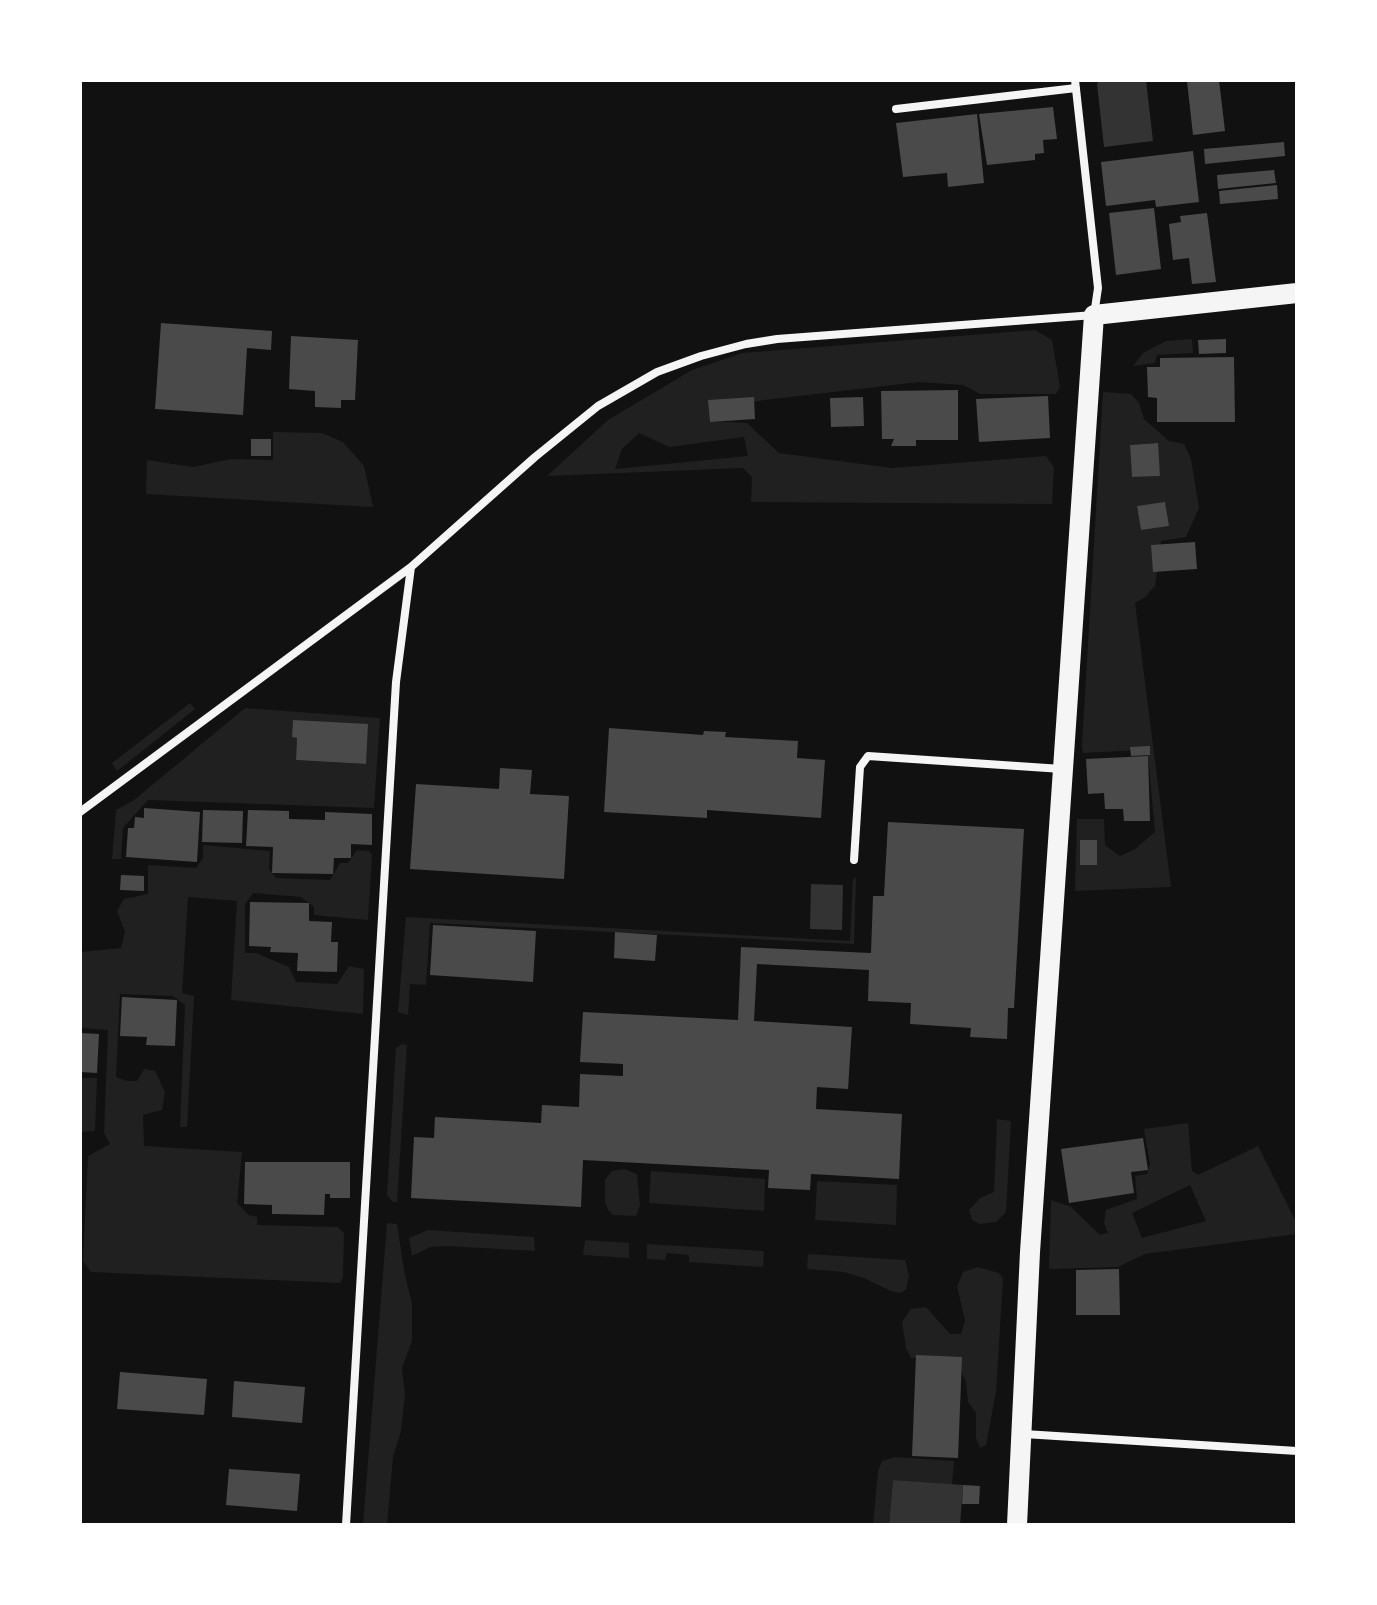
<!DOCTYPE html>
<html>
<head>
<meta charset="utf-8">
<style>
  body { margin:0 }
  #map { position:relative; width:1377px; height:1605px; overflow:hidden; background:#111; font-family:Manrope,sans-serif }
  canvas { display:block }
  .frame { position:absolute; inset:0; border:82px solid #fff; pointer-events:none }
</style>
</head>
<body>
<div id="map">
<canvas width="1377" height="1605"></canvas>
<div class="frame"></div>
</div>
<script>
const c = document.querySelector('canvas').getContext('2d');
c.lineJoin = 'round';
function fillPath(path, color) { c.fillStyle = color; c.fill(path, 'evenodd'); }
const toPath = rows => new Path2D(rows.map(r => 'M' + r).join(''));
function strokePath(path, color, width, dash) { c.strokeStyle = color; c.lineWidth = width; c.lineCap = dash ? 'butt' : 'round'; c.setLineDash(dash || []); c.stroke(path); }
fillPath(toPath([
  [1035,330,1052,340,1060,387,1056,394,980,394,963,385,919,382,764,400,718,408,709,421,747,423,779,453,892,468,1046,456,1054,467,1052,504,751,502,752,477,743,468,547,476,608,420,692,370,742,353],
  [639,433,669,447,744,437,748,456,615,469,622,449],
  [1192,339,1193,353,1157,355,1155,363,1133,366,1143,353,1166,341],
  [1103,392,1131,394,1139,403,1144,419,1169,441,1184,444,1191,459,1199,508,1186,537,1161,541,1155,586,1144,598,1135,603,1171,887,1075,891,1077,819,1104,819,1105,845,1120,856,1135,849,1155,832,1148,756,1142,750,1083,753,1082,745],
  [1157,443,1160,476,1132,477,1130,445],
  [1165,503,1168,526,1141,530,1137,506],
  [273,432,322,433,343,442,364,466,373,507,146,494,147,460,193,467,231,459,273,460],
  [190,703,195,709,117,771,112,763],
  [245,708,380,718,374,808,148,800,123,828,121,859,112,859,116,810,134,800],
  [293,720,365,764,296,760,297,738,292,737],
  [203,845,270,851,269,869,276,878,330,880,340,863,348,863,357,850,369,851,372,855,368,920,314,915,314,907,301,897,253,893,245,904,245,953,256,953,289,967,296,982,337,984,349,966,364,969,363,1014,231,1000,237,901,188,897,182,993,194,996,187,1127,180,1127,185,1005,173,996,120,994,116,1077,127,1081,137,1081,144,1069,155,1071,165,1092,162,1110,143,1115,144,1146,242,1152,237,1203,249,1215,257,1217,257,1225,338,1227,344,1233,343,1278,340,1283,91,1272,83,1261,88,1156,110,1144,104,1133,108,1030,80,1028,80,952,121,948,125,932,117,911,124,899,148,894,148,865,196,868,203,858],
  [856,877,854,944,430,923,426,985,410,984,408,1015,398,1012,406,917,850,941,853,879],
  [402,1044,407,1045,397,1202,393,1202,387,1195,396,1048],
  [82,1078,97,1078,95,1131,80,1132],
  [997,1119,1011,1121,1006,1212,996,1222,980,1224,972,1220,969,1210,980,1198,994,1192],
  [1188,1123,1192,1171,1198,1175,1258,1146,1297,1224,1296,1234,1145,1254,1118,1267,1049,1269,1051,1200,1071,1207,1100,1235,1108,1233,1104,1223,1106,1210,1137,1199,1135,1176,1147,1174,1150,1164,1144,1129],
  [1190,1185,1206,1221,1142,1238,1132,1213],
  [624,1169,637,1174,640,1205,636,1216,613,1215,608,1210,605,1201,605,1180,612,1171],
  [651,1171,765,1179,764,1211,649,1203],
  [817,1181,897,1185,896,1225,815,1220],
  [387,1223,397,1224,404,1270,412,1304,412,1341,402,1368,405,1395,401,1431,393,1457,387,1525,363,1525],
  [428,1230,534,1237,535,1251,447,1246,430,1247,412,1256,409,1238],
  [585,1240,629,1243,629,1258,583,1255],
  [647,1244,764,1251,763,1267,689,1262,689,1255,667,1253,665,1260,647,1259],
  [808,1254,905,1260,909,1276,906,1290,900,1293,891,1291,864,1278,844,1272,807,1269],
  [978,1267,999,1273,1003,1279,996,1392,986,1445,980,1448,976,1438,976,1413,968,1402,966,1382,956,1360,911,1358,906,1348,902,1322,911,1309,926,1307,950,1334,961,1334,965,1320,957,1287,963,1272],
  [895,1457,954,1461,952,1485,893,1480,889,1525,873,1525,878,1471,882,1461]
]), '#202020');
fillPath(toPath([
  [1099,80,1146,80,1153,141,1104,147,1097,84],
  [811,884,843,885,842,930,810,929],
  [893,1480,963,1485,960,1525,889,1525]
]), '#333');
fillPath(toPath([
  [1219,80,1225,131,1193,135,1187,81],
  [1053,107,1057,139,1043,140,1044,153,1035,154,1035,160,987,165,979,114],
  [977,114,984,183,948,187,947,173,903,177,896,123],
  [1284,142,1285,156,1205,164,1204,149],
  [1193,151,1199,202,1156,207,1155,200,1106,206,1101,162],
  [1274,170,1276,183,1218,189,1217,175],
  [1277,185,1278,199,1220,204,1219,191],
  [1154,208,1161,269,1116,275,1109,213],
  [1207,213,1216,282,1192,284,1189,258,1173,260,1169,224,1181,222,1180,216],
  [161,323,272,331,271,350,247,348,243,415,155,409],
  [291,336,358,340,355,400,341,400,341,408,315,407,315,391,289,389],
  [1226,339,1226,353,1199,354,1198,340],
  [1234,357,1235,422,1157,422,1157,398,1148,397,1147,367,1160,367,1160,358],
  [958,390,958,440,916,440,916,446,891,446,894,439,882,439,881,391],
  [1048,396,1050,438,979,442,976,399],
  [754,397,755,419,710,422,708,400],
  [863,397,864,426,831,427,830,398],
  [251,439,271,439,271,456,251,456],
  [1158,443,1160,476,1132,477,1130,445],
  [1165,502,1169,526,1141,530,1137,506],
  [1195,542,1197,569,1153,572,1151,545],
  [293,720,368,724,366,764,296,760,297,738,292,737],
  [609,728,703,735,704,731,726,732,725,737,798,741,797,758,825,760,821,818,707,810,707,818,604,812],
  [1150,746,1150,755,1131,756,1130,747],
  [1148,756,1150,821,1124,821,1123,809,1105,809,1104,793,1088,794,1086,759],
  [500,768,532,770,530,794,569,796,564,879,410,869,416,784,499,789],
  [144,808,200,812,197,862,126,857,128,828,134,828,135,817,144,818],
  [203,810,243,811,242,843,202,842],
  [248,810,289,811,289,819,325,820,325,812,372,814,372,845,351,844,351,858,334,858,333,874,272,873,273,847,246,846],
  [888,822,1024,829,1014,1008,1008,1008,1007,1039,970,1037,971,1028,910,1024,911,1003,868,1001,869,970,757,964,754,1021,852,1027,848,1089,817,1087,816,1109,902,1114,899,1179,811,1174,810,1190,768,1188,769,1170,583,1160,581,1207,411,1198,414,1137,434,1138,435,1117,541,1123,542,1105,579,1107,580,1074,623,1076,623,1064,580,1062,583,1012,738,1020,741,947,871,953,873,896,884,896],
  [1080,840,1097,840,1097,865,1080,865],
  [121,875,144,876,144,891,120,890],
  [250,902,309,903,309,921,332,922,331,942,338,942,337,972,297,971,298,953,270,952,271,947,249,946],
  [433,925,536,931,533,982,430,975],
  [615,932,657,935,655,961,614,958],
  [122,997,177,1000,175,1046,146,1045,147,1037,120,1036],
  [80,1033,99,1034,97,1073,80,1072],
  [1143,1138,1148,1170,1131,1172,1134,1193,1069,1203,1061,1149],
  [245,1162,350,1162,350,1198,330,1198,330,1194,325,1194,324,1215,272,1214,272,1205,244,1204],
  [1119,1269,1120,1315,1076,1315,1076,1270],
  [916,1355,962,1357,958,1458,912,1456],
  [120,1372,207,1379,204,1415,117,1409],
  [234,1381,305,1387,302,1423,232,1417],
  [229,1469,300,1474,297,1511,226,1505],
  [963,1485,980,1486,979,1504,962,1504]
]), '#4a4a4a');
strokePath(toPath([
  [896,109,1076,88],
  [80,812,411,567,535,457,598,406,657,372,701,356,746,344,777,339,1094,315,1098,288,1075,80],
  [854,860,860,767,868,756,1062,769],
  [1024,1434,1297,1451],
  [346,1525,396,682,411,567]
]), '#f5f5f5', 8);
strokePath(toPath([
  [1017,1525,1030,1252,1094,315,1297,293]
]), '#f5f5f5', 20);
</script>
</body>
</html>
